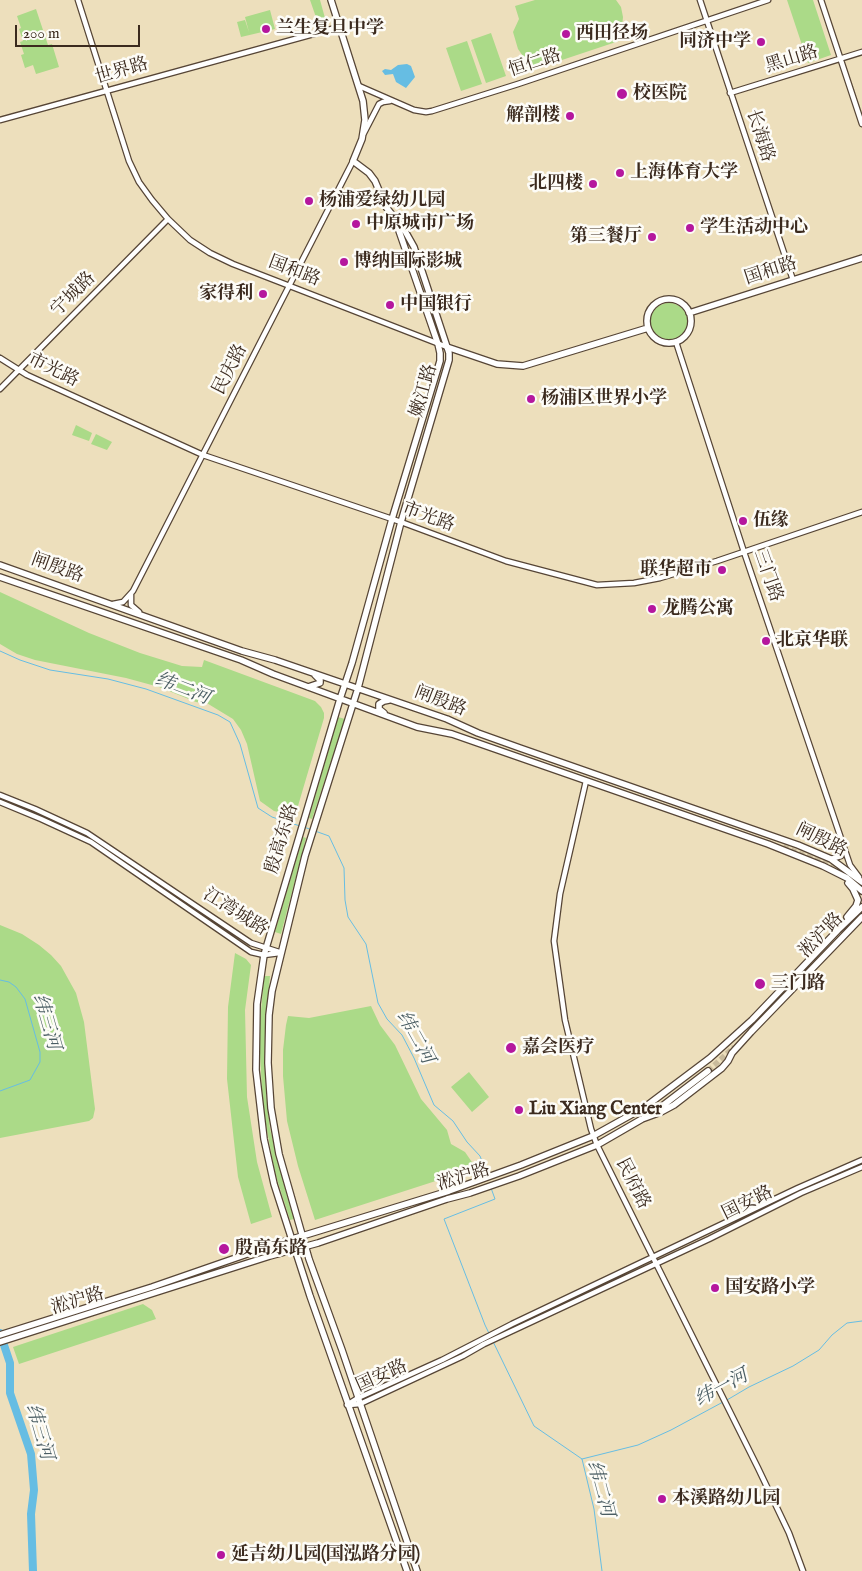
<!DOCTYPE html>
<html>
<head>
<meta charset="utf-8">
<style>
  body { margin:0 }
  #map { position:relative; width:862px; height:1571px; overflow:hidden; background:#eddfbc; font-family:"IM FELL English",serif }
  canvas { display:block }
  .scale { position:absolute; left:15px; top:25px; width:125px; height:22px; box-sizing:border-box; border:2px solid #3b2a1e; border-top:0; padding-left:6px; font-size:15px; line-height:18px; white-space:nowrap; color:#3b2a1e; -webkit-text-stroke:4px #fdfcf7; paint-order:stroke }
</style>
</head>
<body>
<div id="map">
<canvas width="862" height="1571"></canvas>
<div class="scale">200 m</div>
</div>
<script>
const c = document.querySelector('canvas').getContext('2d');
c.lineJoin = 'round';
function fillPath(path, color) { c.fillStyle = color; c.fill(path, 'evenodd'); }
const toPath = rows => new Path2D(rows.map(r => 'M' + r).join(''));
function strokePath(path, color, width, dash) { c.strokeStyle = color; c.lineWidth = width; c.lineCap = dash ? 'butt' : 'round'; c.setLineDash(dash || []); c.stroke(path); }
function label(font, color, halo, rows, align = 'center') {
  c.font = font + ' "IM FELL English","Noto Serif SC",serif'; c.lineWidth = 5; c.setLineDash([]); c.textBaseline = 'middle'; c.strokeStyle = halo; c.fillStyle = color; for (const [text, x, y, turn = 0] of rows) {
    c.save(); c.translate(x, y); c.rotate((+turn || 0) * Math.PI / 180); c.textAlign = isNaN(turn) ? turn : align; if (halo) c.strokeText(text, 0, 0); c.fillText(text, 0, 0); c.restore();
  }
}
fillPath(toPath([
  [310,0,320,0,325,18,322,22,318,23],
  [535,0,616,0,621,7,623,17,622,27,617,36,619,41,535,69,532,63,525,59,518,49,513,32,519,19,515,6],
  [787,0,813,0,831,55,808,63],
  [36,9,48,45,52,44,59,67,36,74,33,65,25,68,21,55,24,54,20,42,23,41,19,29,21,28,17,16],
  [270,10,275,29,241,37,237,22,245,20,249,32,245,17],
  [491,33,506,76,486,83,471,40],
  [467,41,482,84,461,91,446,48],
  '650 322a19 19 0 1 1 38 0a19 19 0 1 1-38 0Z',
  [76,425,92,433,89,441,72,435],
  [96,434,112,442,107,450,91,444],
  [0,592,89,633,140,653,182,666,202,667,204,660,315,701,321,707,324,713,324,718,295,816,274,811,260,801,247,744,241,730,233,719,205,702,201,703,196,702,159,687,126,678,35,660,17,654,0,644],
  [338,717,345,719,312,819,309,818],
  [303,837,306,838,281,934,275,932],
  [0,925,22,934,39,945,51,955,61,966,76,993,84,1022,95,1109,93,1118,89,1121,0,1138],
  [235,953,246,959,251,965,245,1010,247,1097,257,1162,272,1217,251,1224,238,1177,227,1079,228,1007],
  [264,976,270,976,265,1031,266,1093,270,1129,287,1196,294,1219,290,1220,275,1173,263,1109,259,1035],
  [371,1006,380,1025,395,1045,421,1099,447,1130,451,1144,465,1152,476,1168,315,1220,298,1166,287,1121,283,1076,283,1050,286,1025,288,1016,309,1018],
  [469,1072,489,1097,472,1112,451,1087],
  [143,1304,152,1310,156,1319,19,1364,13,1347]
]), '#abda88');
fillPath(toPath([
  [407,64,411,66,415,77,406,88,396,82,393,74,385,75,382,71,385,69,391,70,398,65]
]), '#66bde3');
strokePath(toPath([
  [0,651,20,660,50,670,108,679,146,689,218,715,230,722,240,744,258,808,272,817,300,826],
  [304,827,312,830],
  [315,831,329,836,344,868,345,900,348,917,366,944,378,1003,387,1019,402,1035,414,1058,434,1105,453,1121,467,1142,480,1156,487,1174],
  [0,980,9,982,16,987,25,999,40,1052,40,1062,30,1080,0,1091],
  [491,1188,495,1199,444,1219,485,1325,534,1426,582,1459,594,1509,602,1571],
  [727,1400,749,1387,793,1366,819,1350,832,1335,847,1323,862,1321],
  [582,1459,638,1445,671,1430,723,1402]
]), '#66bde3', 1);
strokePath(toPath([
  [0,1333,10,1363,10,1393,31,1454,34,1490,31,1514,33,1571]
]), '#66bde3', 8);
strokePath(toPath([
  [783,847,846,872],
  [708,1071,734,1047]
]), '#c9bb9c', 5.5, [5.5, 3]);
const minor = toPath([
  [78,0,129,161,139,182,152,200,168,219,190,240,210,253,233,264,447,347],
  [700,0,793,280],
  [821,0,862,124],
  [359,86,414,110,426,112,432,111,518,84,768,0],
  [730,93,862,52],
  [0,120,339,27],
  [364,133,379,104,383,102,390,101],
  [676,342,744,552,850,865,859,877],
  [0,358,27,375,203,455,401,522,506,561,597,585,634,583,660,578,717,561,862,512],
  [0,389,168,219],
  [131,594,131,605,139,612],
  [113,604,123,602,133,591,353,161],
  [586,781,560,894,554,941,565,1020,591,1129,597,1145,758,1468,789,1533,803,1571],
  [0,795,35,809,87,833,251,943,279,952],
  [0,802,41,819,91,842,251,952,264,955,280,953],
  [831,859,841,856,843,847],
  [347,1405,358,1398,442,1360,512,1324,798,1188,862,1160],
  [349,1405,360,1404,463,1356,484,1344,709,1239,801,1193,862,1167]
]);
const major = toPath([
  [331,0,363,101,365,120,362,139,353,161,369,173,375,181,386,207,405,231,414,247,449,353,449,360,401,522,358,688,305,856,272,991,269,1015,268,1063,271,1108,279,1154,309,1259,342,1350,417,1571],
  [397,225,438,344,440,353,440,361,392,519,352,663,340,699,264,955,257,1004,256,1070,264,1139,274,1184,310,1296,407,1571],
  '647 321a22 22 0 1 1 44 0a22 22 0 1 1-44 0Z',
  [689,313,862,258],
  [447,347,497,364,523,366,648,328],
  [0,565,242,651,275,660,447,719,478,733,520,748,798,845,831,859,862,882],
  [0,577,241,660,273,674,417,727,452,734,768,844,823,866,847,878,862,891],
  [308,687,320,683,320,680,315,675],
  [384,713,379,709,379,704,384,701,389,700],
  [847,917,856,906,858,900,853,889,848,883],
  [653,1113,708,1071],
  [0,1335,152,1287,276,1244,449,1191,521,1165,593,1136,645,1107,710,1058,752,1020,838,930,862,907],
  [0,1342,270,1256,318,1243,447,1199,470,1193,519,1176,597,1145,642,1119,661,1112,674,1105,722,1068,728,1061,732,1053,751,1032,862,917]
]);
strokePath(minor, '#564536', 7);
strokePath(major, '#564536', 8);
strokePath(minor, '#fff', 4.5);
strokePath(major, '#fff', 5.5);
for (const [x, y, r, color] of [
  [266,29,5,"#b5179e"],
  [566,34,5,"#b5179e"],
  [761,42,5,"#b5179e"],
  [622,94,6,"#b5179e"],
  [570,116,5,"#b5179e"],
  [620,173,5,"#b5179e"],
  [593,184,5,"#b5179e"],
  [309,201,5,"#b5179e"],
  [356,224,5,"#b5179e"],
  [690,228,5,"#b5179e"],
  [652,237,5,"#b5179e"],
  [344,262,5,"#b5179e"],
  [263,294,5,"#b5179e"],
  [390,305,5,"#b5179e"],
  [531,399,5,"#b5179e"],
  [743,521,5,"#b5179e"],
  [722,570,5,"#b5179e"],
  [652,609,5,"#b5179e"],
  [766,641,5,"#b5179e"],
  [760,984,6,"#b5179e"],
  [511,1048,6,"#b5179e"],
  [519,1110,5,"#b5179e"],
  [224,1249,6,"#b5179e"],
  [715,1288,5,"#b5179e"],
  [662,1499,5,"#b5179e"],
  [221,1555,5,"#b5179e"]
]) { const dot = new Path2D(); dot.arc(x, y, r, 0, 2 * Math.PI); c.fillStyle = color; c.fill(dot); strokePath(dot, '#fdfcf7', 2); }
label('bold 18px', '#3b2a1e', '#fdfcf7', [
  ["兰生复旦中学",276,29],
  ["西田径场",576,34],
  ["同济中学",751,42,"right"],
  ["校医院",633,94],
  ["解剖楼",560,116,"right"],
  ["上海体育大学",630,173],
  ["北四楼",583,184,"right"],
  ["杨浦爱绿幼儿园",319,201],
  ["中原城市广场",366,224],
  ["学生活动中心",700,228],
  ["第三餐厅",642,237,"right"],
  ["博纳国际影城",354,262],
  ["家得利",253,294,"right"],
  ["中国银行",400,305],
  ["杨浦区世界小学",541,399],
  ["伍缘",753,521],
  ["联华超市",712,570,"right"],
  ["龙腾公寓",662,609],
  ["北京华联",776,641],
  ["三门路",771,984],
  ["嘉会医疗",522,1048],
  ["Liu Xiang Center",529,1110],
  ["殷高东路",235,1249],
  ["国安路小学",725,1288],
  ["本溪路幼儿园",672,1499],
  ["延吉幼儿园(国泓路分园)",231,1555]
], 'left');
label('18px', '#3b2a1e', '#fdfcf7', [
  ["黑山路",792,60,-17],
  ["恒仁路",535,64,-18],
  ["世界路",122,72,-16],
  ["长海路",759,136,72],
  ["国和路",294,272,21],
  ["国和路",771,272,-18],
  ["宁城路",74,295,-45],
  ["民庆路",231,370,-63],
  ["市光路",53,371,26],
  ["嫩江路",425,391,-74],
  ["市光路",428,518,20],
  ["闸殷路",57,569,20],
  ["三门路",767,576,71],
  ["闸殷路",440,702,21],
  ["殷高东路",283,839,-73],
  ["闸殷路",821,841,26],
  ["江湾城路",235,913,32],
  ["淞沪路",822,936,-46],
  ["淞沪路",464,1178,-17],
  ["民府路",632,1184,63],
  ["国安路",748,1204,-26],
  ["淞沪路",78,1302,-17],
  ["国安路",382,1377,-24]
]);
label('italic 19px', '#4a5d63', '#fdfcf7', [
  ["纬二河",182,690,21],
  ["纬三河",45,1022,74],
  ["纬二河",414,1038,61],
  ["纬一河",722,1389,-28],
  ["纬三河",38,1432,74],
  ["纬二河",599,1489,75]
]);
</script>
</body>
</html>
